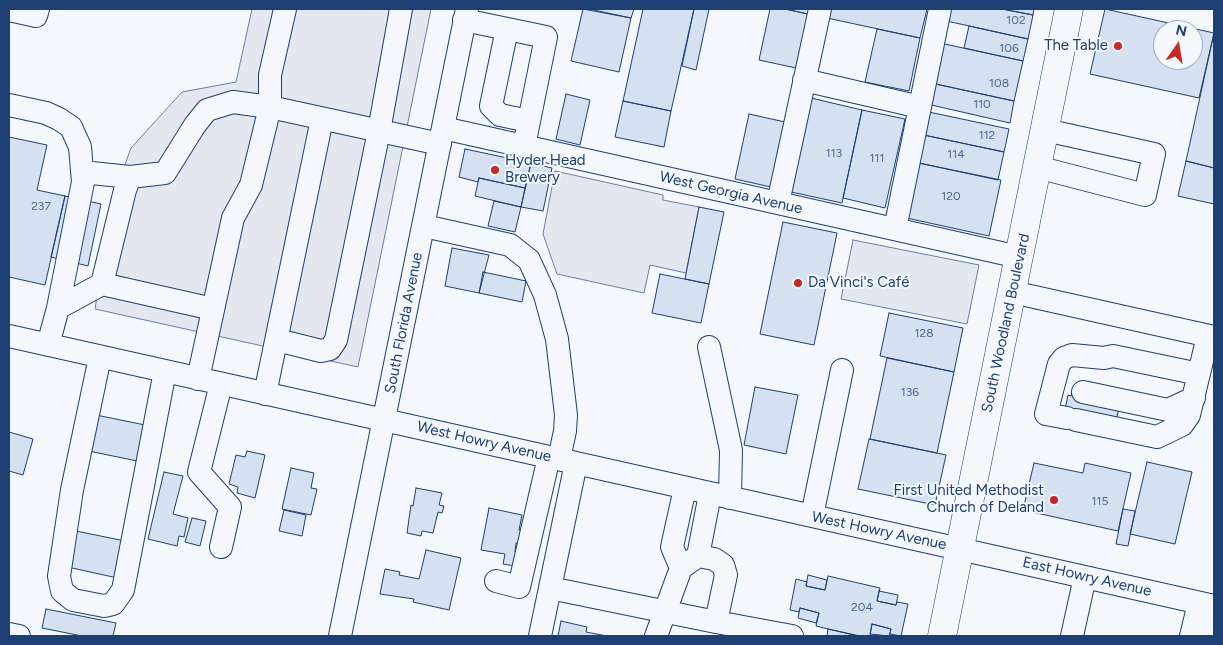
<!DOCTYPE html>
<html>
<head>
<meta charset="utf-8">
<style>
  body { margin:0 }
  #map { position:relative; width:1223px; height:645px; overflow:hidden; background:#f4f7fb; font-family:Figtree,sans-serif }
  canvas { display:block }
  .frame { position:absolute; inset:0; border:10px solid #1d3f73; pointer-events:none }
  .north { position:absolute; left:1153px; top:20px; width:50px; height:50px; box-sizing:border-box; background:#f4f7fb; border:1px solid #9eadc5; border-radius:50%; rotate:13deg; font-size:14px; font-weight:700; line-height:20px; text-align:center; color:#1d3f73 }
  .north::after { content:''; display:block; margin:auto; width:18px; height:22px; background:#c62828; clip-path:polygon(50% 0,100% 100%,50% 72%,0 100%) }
</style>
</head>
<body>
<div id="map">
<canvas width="1223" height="645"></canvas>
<div class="frame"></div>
<div class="north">N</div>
</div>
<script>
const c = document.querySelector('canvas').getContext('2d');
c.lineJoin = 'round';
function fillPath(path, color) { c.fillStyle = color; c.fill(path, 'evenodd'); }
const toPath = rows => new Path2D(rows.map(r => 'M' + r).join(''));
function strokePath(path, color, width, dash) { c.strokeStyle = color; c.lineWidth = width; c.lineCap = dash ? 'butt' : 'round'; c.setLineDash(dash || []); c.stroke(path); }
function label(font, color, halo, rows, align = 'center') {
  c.font = font + ' Figtree,sans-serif'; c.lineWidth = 4; c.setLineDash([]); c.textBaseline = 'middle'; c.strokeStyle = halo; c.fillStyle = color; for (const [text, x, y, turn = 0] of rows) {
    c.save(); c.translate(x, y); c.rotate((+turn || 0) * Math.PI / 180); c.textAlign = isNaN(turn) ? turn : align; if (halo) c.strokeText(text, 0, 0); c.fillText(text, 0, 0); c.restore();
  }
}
const parking = toPath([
  [252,9,431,9,358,367,95,309,112,200,131,148,182,92,236,82,252,9],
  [555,171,663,195,663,200,699,207,686,273,650,265,644,293,557,274,543,234,555,171],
  [853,240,979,265,967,324,841,299,853,240]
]);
fillPath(parking, '#e3e8f0');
strokePath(parking, '#687fa3', 1);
const building = toPath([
  [583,9,631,18,619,72,571,61,583,9],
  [589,9,634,9,631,18,589,9],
  [643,9,694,9,671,111,623,101,643,9],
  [694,9,709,9,696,70,682,66,694,9],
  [770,9,785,9,808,14,796,68,759,60,770,9],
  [785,9,809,9,808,14,785,9],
  [829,9,927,9,920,38,827,18,829,9],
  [945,9,1002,9,1033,15,1028,39,942,20,945,9],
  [1002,9,1034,9,1033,15,1002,9],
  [1105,9,1214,33,1199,98,1090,74,1105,9],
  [1163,30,1193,30,1193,60,1163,60,1163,30],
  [969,26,1028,39,1023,61,964,48,969,26],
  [877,29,920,38,909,91,865,82,877,29],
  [1214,33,1214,168,1186,161,1214,33],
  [940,43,1023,61,1014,101,931,83,940,43],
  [931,83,1014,101,1010,123,927,104,931,83],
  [566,94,590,100,580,145,556,139,566,94],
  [811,98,862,110,842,203,791,192,811,98],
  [623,101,671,111,664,147,615,137,623,101],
  [862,110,905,119,885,208,843,198,862,110],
  [924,111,1009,129,1004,152,919,134,924,111],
  [749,114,785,122,771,187,735,179,749,114],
  [919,134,1004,152,998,180,914,162,919,134],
  [9,137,47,145,37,190,65,196,45,285,9,277,9,137],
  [465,149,531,163,525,188,479,178,478,182,459,177,465,149],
  [1186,161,1214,168,1214,204,1178,196,1186,161],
  [914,162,1001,180,989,236,902,217,914,162],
  [531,163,552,168,543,211,521,207,531,163],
  [479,178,525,188,521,207,475,196,479,178],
  [65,196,101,204,88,266,51,257,65,196],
  [494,201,521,207,515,232,488,226,494,201],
  [699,207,724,212,709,284,685,279,699,207],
  [783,222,837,233,814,345,760,334,783,222],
  [452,248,489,255,479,293,445,286,452,248],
  [483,272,526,281,522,302,479,293,483,272],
  [660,274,709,284,701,323,652,313,660,274],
  [889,313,963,328,954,372,880,356,889,313],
  [887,358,954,372,937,453,870,439,887,358],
  [1074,386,1084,388,1119,408,1116,421,1065,410,1068,395,1071,396,1074,386],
  [755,387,798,395,786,454,744,445,755,387],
  [91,414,150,426,142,462,84,450,91,414],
  [9,432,33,439,23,475,9,471,9,432],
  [869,439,946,455,935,505,858,489,869,439],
  [247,451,265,455,255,498,237,493,238,487,229,484,236,455,245,457,247,451],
  [1147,462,1192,472,1175,544,1130,534,1147,462],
  [1034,463,1083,473,1085,463,1131,473,1118,531,1023,510,1034,463],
  [291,468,314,473,311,488,317,489,311,515,282,509,291,468],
  [164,472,183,476,173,514,188,518,184,537,179,536,177,546,148,539,164,472],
  [416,488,442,493,439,505,444,506,442,513,438,512,433,533,422,531,421,536,407,533,411,505,413,506,416,488],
  [489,508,522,515,519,530,522,530,519,543,516,543,515,552,518,553,515,566,503,564,505,554,481,550,489,508],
  [1123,509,1135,511,1128,546,1116,544,1123,509],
  [284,510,306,515,302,536,279,531,284,510],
  [192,518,206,521,200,546,185,542,192,518],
  [71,530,130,542,122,579,63,566,71,530],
  [426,550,461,558,449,610,413,602,414,599,380,594,385,569,400,572,399,575,419,579,426,550],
  [808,575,827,580,825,590,806,586,808,575],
  [828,576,880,588,877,601,896,605,897,602,908,604,901,636,890,634,891,629,872,624,870,636,860,636,828,629,816,626,819,613,800,608,799,612,790,610,796,579,807,582,806,586,825,590,828,576],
  [879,591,898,595,896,605,877,601,879,591],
  [800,608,819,613,816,623,798,618,800,608],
  [46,609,116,623,113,636,82,636,42,628,46,609],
  [561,621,587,627,586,632,607,636,558,636,561,621],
  [872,624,891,629,889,636,870,634,872,624],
  [828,629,858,636,827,636,828,629]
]);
fillPath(building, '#d5e0f0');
strokePath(building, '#1d3f73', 1);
const minor = toPath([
  [9,10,36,16,38,9],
  [464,20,546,37,524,146],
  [507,29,491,106,500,115,529,121],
  [804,80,920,107],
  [9,105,46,113,59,119,71,127,80,147,83,182,58,308],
  [443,128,1019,257],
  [1037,167,1145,195,1154,154,1045,130],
  [82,172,130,177,165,173,195,125,207,110,233,102,270,107,440,144],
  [778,203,820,9],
  [424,226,510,245,529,260,545,295,557,339,566,415,565,431,559,459],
  [895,229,940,9],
  [102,284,125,190,130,177],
  [1012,292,1214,337],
  [9,336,1214,606],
  [277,340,321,351,330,349,336,340,379,131,401,9],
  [48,345,58,308,102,284,213,309],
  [709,347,731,450,730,498],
  [100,357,72,490,59,576,62,591,73,600,104,606,113,604,123,590,165,371],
  [198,379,233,218,251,185,270,107,270,75,285,9],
  [1083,392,1168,410,1194,398],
  [265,394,322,119],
  [1067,418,1046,414,1059,364,1064,358,1072,355,1104,358,1113,356,1199,374],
  [1076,420,1157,437,1182,425,1189,415,1208,336],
  [576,463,550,588,716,622,726,575,723,565,714,559,698,556],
  [685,488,672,547,681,568,698,556,710,494],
  [812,516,842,370],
  [221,547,230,507,199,472,221,384],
  [496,581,519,587,549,457],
  [716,622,792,636],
  [9,634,19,636],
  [340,636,467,9],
  [540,636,550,588],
  [656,636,681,568],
  [1072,636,1085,577],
  [1191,636,1199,603],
  [1208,636,1214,609]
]);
const major = toPath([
  [942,636,1069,9]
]);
strokePath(minor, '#1d3f73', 24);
strokePath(major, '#1d3f73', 29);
strokePath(minor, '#f4f7fb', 22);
strokePath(major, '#f4f7fb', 28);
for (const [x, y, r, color] of [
  [1118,46,5,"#c62828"],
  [495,170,5,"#c62828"],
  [798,283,5,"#c62828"],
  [1054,500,5,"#c62828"]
]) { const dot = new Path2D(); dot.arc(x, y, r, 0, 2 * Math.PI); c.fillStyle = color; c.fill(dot); strokePath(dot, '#f4f7fb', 2); }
label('12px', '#4b6792', null, [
  ["102",1016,20],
  ["106",1009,48],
  ["108",999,83],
  ["110",982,104],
  ["112",987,135],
  ["113",834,153],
  ["114",956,154],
  ["111",877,158],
  ["120",951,196],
  ["237",41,206],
  ["128",924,333],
  ["136",910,392],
  ["115",1100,501],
  ["204",862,607]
]);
label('15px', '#1d3f73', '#f4f7fb', [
  ["The Table",1108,46],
  ["Hyder Head",505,161,"left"],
  ["Brewery",505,178,"left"],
  ["Da Vinci's Café",808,283,"left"],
  ["First United Methodist",1044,491],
  ["Church of Deland",1044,508]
], 'right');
label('15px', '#1d3f73', '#f4f7fb', [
  ["West Georgia Avenue",731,193,13],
  ["South Florida Avenue",404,323,-79],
  ["South Woodland Boulevard",1006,323,-78],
  ["West Howry Avenue",484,442,13],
  ["West Howry Avenue",879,531,12],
  ["East Howry Avenue",1087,577,13]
]);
</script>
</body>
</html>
